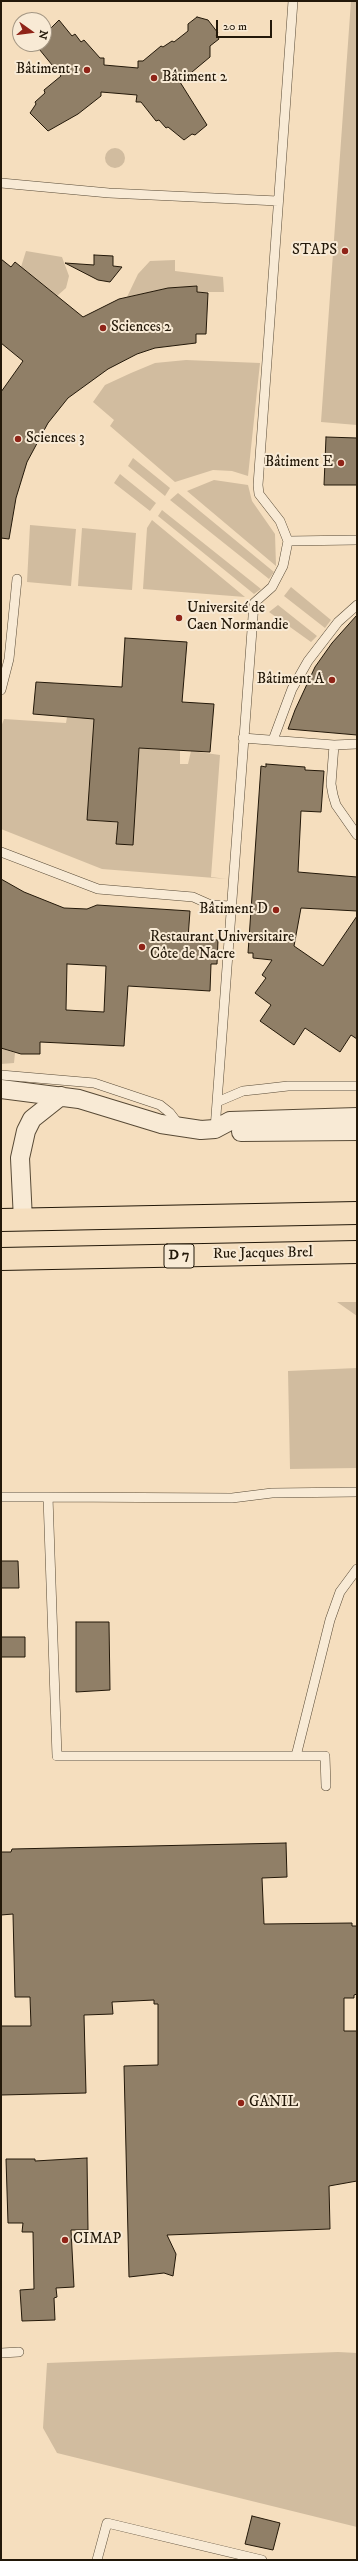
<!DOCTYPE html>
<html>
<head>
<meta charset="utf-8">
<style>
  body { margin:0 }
  #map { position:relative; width:358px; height:2561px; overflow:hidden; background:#f5debe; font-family:"IM FELL DW Pica",serif }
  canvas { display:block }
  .frame { position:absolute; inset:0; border:2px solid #231809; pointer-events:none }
  .north { position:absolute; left:12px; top:12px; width:40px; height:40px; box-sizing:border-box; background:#f8ead5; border:1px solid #a39683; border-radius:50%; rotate:104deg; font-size:11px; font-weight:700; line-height:16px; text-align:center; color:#231809 }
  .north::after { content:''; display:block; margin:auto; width:14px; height:18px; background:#8f2418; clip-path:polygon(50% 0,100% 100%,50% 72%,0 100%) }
  .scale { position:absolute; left:216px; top:20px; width:56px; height:18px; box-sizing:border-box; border:2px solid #231809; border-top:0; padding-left:5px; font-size:12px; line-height:14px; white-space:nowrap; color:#231809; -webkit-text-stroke:3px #f8ead5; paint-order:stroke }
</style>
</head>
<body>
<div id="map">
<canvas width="358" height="2561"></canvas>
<div class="frame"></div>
<div class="north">N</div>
<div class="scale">20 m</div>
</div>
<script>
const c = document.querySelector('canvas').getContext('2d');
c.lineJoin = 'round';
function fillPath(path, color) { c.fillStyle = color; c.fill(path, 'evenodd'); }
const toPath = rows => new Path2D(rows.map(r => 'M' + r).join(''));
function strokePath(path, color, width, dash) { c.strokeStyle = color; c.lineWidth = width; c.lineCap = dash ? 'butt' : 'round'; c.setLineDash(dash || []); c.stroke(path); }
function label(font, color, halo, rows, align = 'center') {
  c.font = font + ' "IM FELL DW Pica",serif'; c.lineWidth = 4; c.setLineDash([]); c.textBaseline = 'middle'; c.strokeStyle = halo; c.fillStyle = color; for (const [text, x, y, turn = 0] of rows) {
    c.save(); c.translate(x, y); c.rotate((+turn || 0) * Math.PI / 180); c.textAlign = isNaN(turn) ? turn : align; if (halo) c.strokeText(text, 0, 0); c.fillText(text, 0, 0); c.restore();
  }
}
fillPath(toPath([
  [351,1,357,1,357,425,321,422],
  '105 158a10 10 0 1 1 20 0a10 10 0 1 1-20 0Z',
  [26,251,62,257,69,276,66,288,57,296,21,267],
  [175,260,175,271,223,277,224,292,197,292,196,286,168,288,127,297,138,274,150,261],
  [186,360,260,363,248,476,232,471,213,470,175,482,110,426,114,420,93,402,105,385,131,373,155,363],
  [133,458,170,488,165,496,128,466],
  [120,474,156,503,150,511,114,483],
  [214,480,248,485,252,501,275,534,276,566,187,491],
  [178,493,274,572,269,579,170,500],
  [162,510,261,589,254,594,158,516],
  [152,520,245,597,143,589,147,528],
  [30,525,76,529,71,586,27,582],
  [82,528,136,533,132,590,78,586],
  [291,587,331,620,325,628,284,596],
  [278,605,317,636,311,642,269,612],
  [67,717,104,719,88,820,134,824,139,748,180,751,180,764,188,764,191,751,220,755,211,877,227,879,102,869,1,829,1,727,4,719,66,723],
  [1,1048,15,1053,14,1063,1,1064],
  [337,1302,357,1302,357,1316],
  [357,1368,357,1468,290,1469,288,1371],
  [338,2352,357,2353,357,2527,57,2453,43,2428,47,2363]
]), '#d1bc9f');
const building = toPath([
  [197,17,208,20,218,33,216,35,219,39,210,46,210,57,180,82,207,125,195,135,192,134,184,140,168,127,166,128,159,120,156,121,141,102,136,102,137,95,101,92,101,96,78,114,48,131,30,113,36,104,35,102,45,93,44,90,61,76,35,44,44,44,44,35,59,20,72,36,75,34,81,42,84,40,100,58,104,58,104,65,138,68,138,61,143,61,161,46,163,47,172,41,174,42,188,31,188,24,197,17],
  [94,255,113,256,113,266,122,267,110,282,98,280,65,263,94,265,94,255],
  [1,259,11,267,15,262,83,317,119,299,168,288,197,286,197,292,208,293,206,334,196,334,196,343,155,348,137,354,108,369,68,398,48,423,27,462,16,498,9,539,1,538,1,392,23,361,1,343,1,259],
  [326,437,357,438,357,485,324,485,326,437],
  [357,615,357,735,288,729,295,710,315,667,332,643,357,615],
  [125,638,187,642,182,702,214,704,210,752,139,748,133,845,116,844,118,822,87,820,94,719,33,714,36,682,122,687,125,638],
  [266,764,305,767,305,770,324,771,321,812,301,811,298,872,357,877,357,911,301,908,294,946,323,966,357,916,357,1039,351,1035,340,1052,305,1028,294,1045,260,1021,271,1005,255,993,266,978,262,975,272,960,253,958,253,953,248,953,261,766,266,767,266,764],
  [1,879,24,892,64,908,87,909,97,905,190,911,188,938,218,940,217,964,211,964,210,991,128,986,124,1046,40,1042,40,1054,21,1054,1,1048,1,879],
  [67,964,106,966,104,1012,66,1010,67,964],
  [1,1561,18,1561,19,1588,1,1588,1,1561],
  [76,1622,109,1622,110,1690,76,1692,76,1622],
  [1,1637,25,1637,25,1657,1,1657,1,1637],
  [286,1843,287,1877,262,1878,264,1924,352,1923,352,1926,357,1926,357,1994,354,1995,354,1998,344,1998,344,2031,357,2031,357,2181,329,2186,330,2229,167,2235,176,2254,173,2276,164,2273,129,2277,124,2066,158,2065,158,2004,154,2004,154,2000,112,2002,113,2014,84,2015,86,2093,1,2095,1,2026,31,2026,30,1997,15,1997,13,1914,1,1915,1,1852,11,1852,12,1849,286,1843],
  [87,2158,88,2230,71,2230,74,2287,56,2288,57,2297,54,2298,55,2320,22,2321,20,2290,34,2289,33,2232,22,2232,23,2223,8,2223,6,2159,35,2159,35,2161,87,2158],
  [252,2516,280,2523,273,2550,245,2544,252,2516]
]);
fillPath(building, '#907f67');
strokePath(building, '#231809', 1);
const service = toPath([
  [1,183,109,193,278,201],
  [288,541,357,540],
  [1,690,9,659,17,579],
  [243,738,334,745,331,784,333,795,336,805,357,835],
  [273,740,292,689,308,661,338,622,357,605],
  [334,745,357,744],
  [1,852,98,889,193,897,211,905,231,906],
  [1,1075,94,1083,160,1105,170,1113,180,1126],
  [217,1102,243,1091,262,1089,288,1086,357,1086],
  [215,1129,254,603,272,587,283,566,288,541,280,521,259,494,258,485,293,1],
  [1,1497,48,1497,57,1756,325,1756,326,1786],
  [48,1497,232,1498,272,1493,357,1492],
  [296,1756,330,1620,340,1592,357,1569],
  [1,2353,19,2352],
  [97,2560,107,2523,262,2560]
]);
const minor = toPath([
  [1,1089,79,1099,161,1124,201,1130,215,1129,230,1121,357,1117],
  [241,1132,357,1131],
  [23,1220,20,1158,26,1131,32,1119,61,1096]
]);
const primary = toPath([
  [1,1220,357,1213],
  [1,1259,357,1252]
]);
strokePath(service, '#584a36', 10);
strokePath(minor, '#584a36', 20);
strokePath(primary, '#231809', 24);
strokePath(service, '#f8ead5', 9);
strokePath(minor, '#f8ead5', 18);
strokePath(primary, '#f5debe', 22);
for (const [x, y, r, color] of [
  [87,70,4,"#8f2418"],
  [154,78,4,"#8f2418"],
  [345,251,4,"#8f2418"],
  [103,328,4,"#8f2418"],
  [18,439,4,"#8f2418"],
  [341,463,4,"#8f2418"],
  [179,618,4,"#8f2418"],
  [332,680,4,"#8f2418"],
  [276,910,4,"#8f2418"],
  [142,947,4,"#8f2418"],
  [241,2103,4,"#8f2418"],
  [65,2240,4,"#8f2418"]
]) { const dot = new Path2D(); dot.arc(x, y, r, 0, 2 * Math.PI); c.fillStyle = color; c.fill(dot); strokePath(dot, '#f8ead5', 1.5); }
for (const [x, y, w] of [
  [179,1256,30]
]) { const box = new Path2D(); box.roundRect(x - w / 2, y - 12, w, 24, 3); c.fillStyle = '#f8ead5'; c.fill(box); strokePath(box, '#231809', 1); }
label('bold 14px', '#231809', null, [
  ["D 7",179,1256]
]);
label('15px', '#231809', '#f8ead5', [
  ["Bâtiment 1",79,70,"right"],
  ["Bâtiment 2",162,78],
  ["STAPS",337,251,"right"],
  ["Sciences 2",111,328],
  ["Sciences 3",26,439],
  ["Bâtiment E",333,463,"right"],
  ["Université de",187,609],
  ["Caen Normandie",187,626],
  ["Bâtiment A",324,680,"right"],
  ["Bâtiment D",268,910,"right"],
  ["Restaurant Universitaire",150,938],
  ["Côte de Nacre",150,955],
  ["GANIL",249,2103],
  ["CIMAP",73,2240]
], 'left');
label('15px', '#231809', '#f8ead5', [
  ["Rue Jacques Brel",263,1254,-1]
]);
</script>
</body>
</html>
